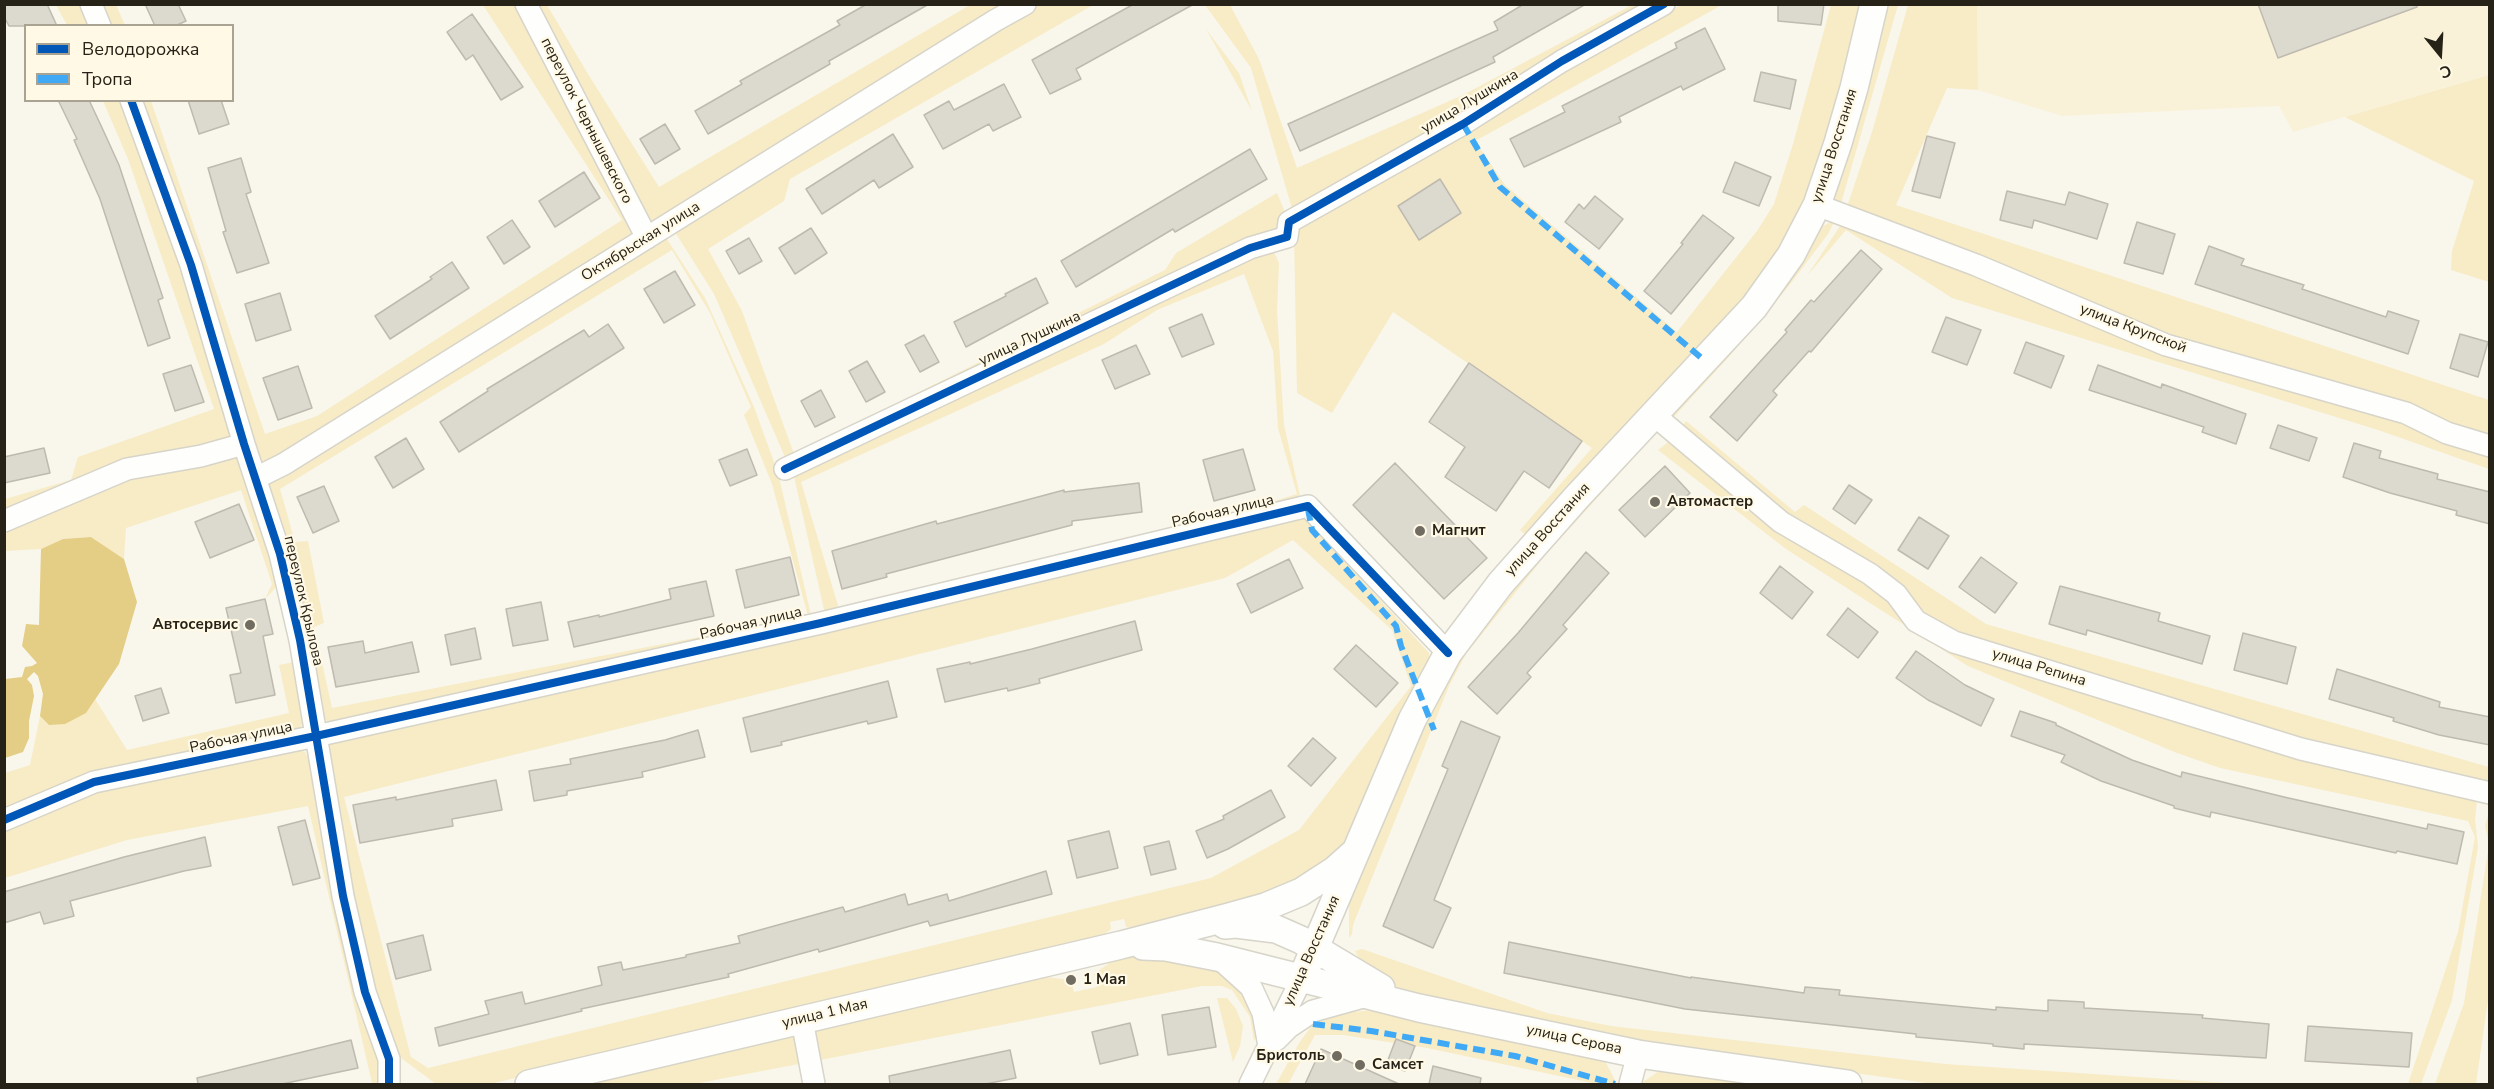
<!DOCTYPE html>
<html>
<head>
<meta charset="utf-8">
<style>
  body { margin:0 }
  #map { position:relative; width:2494px; height:1089px; overflow:hidden; background:#f9f6ec; font-family:"Nunito Sans",sans-serif }
  canvas { display:block }
  .frame { position:absolute; inset:0; border:6px solid #262217; pointer-events:none }
  .legend { position:absolute; left:24px; top:24px; width:210px; height:78px; box-sizing:border-box; background:#fff9e6; border:2px solid #a8a393; margin:0; padding:8px 10px; list-style:none; font-size:18px; color:#262217 }
  .legend li { display:flex; align-items:center; gap:12px; height:30px }
  .legend b { width:30px; border:2px solid #a8a393 }
  .north { position:absolute; left:2410px; top:24px; width:60px; height:60px; -webkit-text-stroke:4px #fff9e6; paint-order:stroke; rotate:162deg; font-size:16px; font-weight:700; line-height:24px; text-align:center; color:#262217 }
  .north::after { content:''; display:block; margin:auto; width:21px; height:27px; background:#262217; clip-path:polygon(50% 0,100% 100%,50% 72%,0 100%) }
</style>
</head>
<body>
<div id="map">
<canvas width="2494" height="1089"></canvas>
<div class="frame"></div>
<ul class="legend">
<li><b style="height:8px;background:#0057b8"></b>Велодорожка</li>
<li><b style="height:8px;background:#3fa9f5"></b>Тропа</li>
</ul>
<div class="north">С</div>
</div>
<script>
const c = document.querySelector('canvas').getContext('2d');
c.lineJoin = 'round';
function fillPath(path, color) { c.fillStyle = color; c.fill(path, 'evenodd'); }
const toPath = rows => new Path2D(rows.map(r => 'M' + r).join(''));
function strokePath(path, color, width, dash) { c.strokeStyle = color; c.lineWidth = width; c.lineCap = dash ? 'butt' : 'round'; c.setLineDash(dash || []); c.stroke(path); }
function label(font, color, halo, rows, align = 'center') {
  c.font = font + ' "Nunito Sans",sans-serif'; c.lineWidth = 4.5; c.setLineDash([]); c.textBaseline = 'middle'; c.strokeStyle = halo; c.fillStyle = color; for (const [text, x, y, turn = 0] of rows) {
    c.save(); c.translate(x, y); c.rotate((+turn || 0) * Math.PI / 180); c.textAlign = isNaN(turn) ? turn : align; if (halo) c.strokeText(text, 0, 0); c.fillText(text, 0, 0); c.restore();
  }
}
fillPath(toPath([
  [1977,5,2489,5,2489,75,2293,132,2279,106,2062,116,1978,90]
]), '#faf2d8');
fillPath(toPath([
  [56,5,85,5,93,25,67,25],
  [98,5,116,5,125,25,107,25],
  [483,5,521,5,639,235,265,465,258,463,137,101,151,101,265,434,317,416,622,220],
  [533,5,547,5,588,74,659,187,970,5,1015,5,650,230],
  [1036,5,1093,5,790,179,784,201,708,249,742,311,794,454,1165,270,1176,253,1277,193,1289,222,1274,236,788,464,714,294,673,229,999,23],
  [1205,5,1230,5,1259,59,1297,168,1463,95,1632,5,1650,5,1459,119,1293,212,1251,68],
  [1682,5,1722,5,1475,141,1505,185,1677,332,1757,231,1774,204,1793,144,1831,5,1861,5,1845,77,1812,187,1777,257,1746,300,1527,536,1520,530,1592,448,1393,312,1332,413,1297,393,1294,236,1296,225,1658,15],
  [1886,5,1898,5,1840,207,1833,196],
  [1908,5,1977,5,1978,90,1947,88,1896,205,2489,400,2489,440,2164,337,1846,210,1872,132],
  [1206,29,1239,73,1252,111],
  [2489,75,2490,75,2489,282,2451,270,2452,251,2474,181,2345,117],
  [103,101,123,101,158,192,232,435,223,445,5,517,5,499,71,480,78,457,214,409,128,159],
  [1835,220,1828,234,1788,287,1727,359,1670,421,1667,418,1803,259,1823,226],
  [1842,223,2405,419,2445,443,2489,457,2489,469,2378,430,1952,298,1846,230,1807,276],
  [665,236,705,298,754,407,778,473,812,619,332,726,321,715,267,488,271,479],
  [672,250,710,313,751,407,744,415,772,484,808,616,332,708,314,627,324,623,308,541,295,542,280,489],
  [1274,252,1279,263,1277,311,1284,425,1301,500,1217,519,1297,494,1278,428,1273,351,1244,274,1157,310,1104,344,801,482,839,609,825,614,793,472,1243,260],
  [1686,421,1795,512,1804,505,1986,624,2489,767,2489,785,2306,741,1958,634,1921,615,1786,517,1680,429],
  [1655,430,1658,431,1548,552,1466,654,1449,686,1353,925,1352,934,1349,938,1349,904,1368,856,1426,718,1463,651,1545,551],
  [1672,439,1889,596,1911,625,2468,793,2477,801,2475,819,2478,847,2452,1000,2421,1084,2408,1084,2458,932,2475,837,2468,821,2220,768,2177,753,1968,666,1786,549,1658,450],
  [229,454,239,457,280,583,265,599,272,584,241,490,126,528,124,559,91,537,63,539,41,549,5,551,5,526,129,474],
  [1304,517,1429,653,1430,665,1347,843,1301,883,1139,929,1126,927,1124,919,1110,922,1111,929,1098,939,490,1084,436,1084,397,1055,374,989,352,897,327,739],
  [1293,540,1392,630,1411,686,1299,830,1211,878,428,1068,411,1057,344,797,1225,578],
  [294,662,304,718,301,727,293,734,5,813,5,773,30,765,40,716,49,725,86,713,95,699,127,750,289,713,279,665],
  [296,748,305,752,312,766,380,1062,382,1084,367,1084,372,1083,308,806,127,840,5,878,5,828,97,789],
  [2489,812,2489,993,2476,1084,2435,1084,2464,1003,2489,845,2485,826],
  [1362,949,1547,1013,1611,1026,1945,1064,2241,1084,1927,1083,1643,1044,1416,997,1385,983,1362,964,1355,951],
  [1131,954,1225,971,1239,984,1259,1030,1254,1041,1250,1017,1232,990,1222,986,1202,986,815,1061,810,1028,1037,976,1071,980,1074,992,1097,987,1094,974,1119,956],
  [1217,998,1227,998,1236,1009,1243,1026,1240,1046,1233,1062],
  [1372,1010,1604,1059,1617,1084,1597,1084,1427,1048,1343,1035,1315,1035,1288,1084,1276,1084,1299,1043,1313,1024,1335,1014],
  [797,1032,804,1063,694,1084,575,1084],
  [1659,1071,1760,1084,1640,1084]
]), '#f7ecc6');
fillPath(toPath([
  [91,537,124,559,137,602,119,664,86,713,65,724,49,725,40,716,43,694,38,676,34,672,27,679,32,685,34,696,29,721,29,738,23,752,5,758,5,679,22,677,25,667,32,666,37,663,22,646,26,624,39,625,41,549,63,539]
]), '#e4cd84');
const building = toPath([
  [4,4,47,4,57,26,9,26,4,17,4,4],
  [145,4,178,4,186,21,175,26,155,26,145,4],
  [867,4,929,4,829,61,830,64,708,134,695,111,742,84,740,81,840,25,837,21,867,4],
  [1134,4,1194,4,1076,69,1081,79,1050,94,1032,60,1134,4],
  [1524,4,1586,4,1493,57,1495,62,1300,151,1288,124,1498,30,1494,22,1524,4],
  [1778,4,1824,4,1821,25,1778,21,1778,4],
  [2258,4,2417,4,2417,7,2278,58,2258,4],
  [472,14,523,87,501,100,473,55,466,60,447,32,472,14],
  [1705,28,1725,69,1683,90,1681,86,1619,117,1621,122,1524,167,1510,139,1565,112,1562,106,1677,48,1675,43,1705,28],
  [1761,72,1796,80,1790,109,1754,101,1761,72],
  [1004,84,1021,117,993,131,989,124,943,149,924,115,949,101,954,110,1004,84],
  [58,100,89,100,104,132,119,165,163,298,158,300,170,338,148,346,100,199,74,140,77,139,58,100],
  [188,100,221,100,229,124,199,134,188,100],
  [665,124,680,149,655,164,640,139,665,124],
  [893,134,913,167,879,188,874,180,822,214,806,189,893,134],
  [1927,136,1955,143,1940,198,1912,191,1927,136],
  [1250,149,1267,179,1175,232,1173,229,1076,287,1061,261,1250,149],
  [241,158,251,192,246,194,269,263,237,273,223,232,226,231,208,168,241,158],
  [1735,162,1771,177,1759,206,1723,192,1735,162],
  [584,172,600,198,555,227,539,201,584,172],
  [1440,179,1461,213,1419,240,1398,206,1440,179],
  [2007,191,2065,205,2069,192,2108,204,2097,239,2034,220,2032,228,2000,220,2007,191],
  [1595,196,1623,219,1599,249,1565,222,1579,204,1584,209,1595,196],
  [1703,215,1734,238,1671,314,1644,291,1683,244,1681,243,1703,215],
  [512,220,530,247,504,264,487,237,512,220],
  [2137,222,2175,234,2163,274,2124,263,2137,222],
  [811,228,827,253,795,274,779,248,811,228],
  [749,238,762,261,739,274,726,251,749,238],
  [2209,246,2244,259,2241,265,2304,285,2302,289,2386,317,2388,311,2419,321,2408,354,2195,284,2209,246],
  [1861,250,1882,269,1811,352,1809,351,1773,391,1777,395,1737,441,1710,417,1787,332,1785,330,1811,300,1814,302,1861,250],
  [452,262,469,288,390,339,375,316,432,279,430,277,452,262],
  [675,271,695,305,664,323,644,289,675,271],
  [1036,278,1048,303,966,347,954,322,1006,296,1005,294,1036,278],
  [280,293,291,330,256,341,245,304,280,293],
  [1202,314,1214,344,1182,357,1169,328,1202,314],
  [1946,317,1981,330,1967,365,1932,352,1946,317],
  [608,324,624,348,459,452,440,422,488,391,487,389,584,330,589,337,608,324],
  [2460,334,2488,342,2478,377,2450,368,2460,334],
  [924,335,939,362,920,372,905,345,924,335],
  [2026,342,2064,356,2051,388,2014,373,2026,342],
  [1136,345,1150,374,1115,389,1102,360,1136,345],
  [867,361,885,392,866,402,849,371,867,361],
  [1469,363,1582,441,1549,488,1524,471,1496,511,1445,477,1465,447,1429,422,1469,363],
  [191,365,204,402,175,411,163,374,191,365],
  [2098,365,2161,388,2162,384,2246,414,2236,444,2202,432,2204,427,2089,390,2098,365],
  [298,366,312,408,278,420,263,378,298,366],
  [821,390,835,417,815,427,801,401,821,390],
  [2278,425,2317,438,2309,461,2270,448,2278,425],
  [406,438,424,469,393,488,375,457,406,438],
  [2354,443,2381,451,2379,458,2438,474,2437,479,2490,492,2490,524,2456,515,2457,511,2390,493,2343,477,2354,443],
  [44,448,50,473,4,483,4,457,44,448],
  [747,449,757,475,730,486,719,460,747,449],
  [1243,449,1255,490,1214,501,1203,460,1243,449],
  [1395,463,1487,558,1444,599,1353,505,1395,463],
  [1665,466,1690,493,1645,537,1619,510,1665,466],
  [1139,483,1142,512,1072,521,1072,525,886,574,887,577,842,589,832,551,936,521,937,524,1064,490,1064,492,1139,483],
  [1849,485,1872,500,1855,524,1833,509,1849,485],
  [324,486,339,521,313,533,297,497,324,486],
  [239,504,254,540,210,558,195,522,239,504],
  [1919,517,1949,536,1928,569,1898,550,1919,517],
  [1586,552,1609,573,1563,625,1567,629,1527,673,1531,677,1497,714,1468,687,1518,633,1586,552],
  [790,557,799,595,745,608,736,570,790,557],
  [1981,557,2017,583,1995,613,1959,587,1981,557],
  [1289,559,1303,588,1251,613,1237,584,1289,559],
  [1780,566,1813,592,1792,619,1760,593,1780,566],
  [706,581,714,616,574,647,568,622,599,615,599,617,671,599,669,589,706,581],
  [2060,586,2160,613,2158,621,2210,636,2202,664,2087,630,2086,635,2049,624,2060,586],
  [265,599,273,634,263,636,275,695,236,703,230,675,241,673,226,608,265,599],
  [541,602,548,640,513,646,506,609,541,602],
  [1848,608,1878,632,1858,658,1827,635,1848,608],
  [1135,621,1142,650,1039,679,1040,683,1008,691,1007,688,945,702,937,669,970,662,970,664,1032,649,1135,621],
  [475,628,481,659,451,665,445,635,475,628],
  [2243,633,2296,647,2287,684,2234,670,2243,633],
  [363,641,365,653,412,642,419,672,336,687,328,647,363,641],
  [1356,645,1398,683,1376,707,1334,669,1356,645],
  [1916,651,1965,685,1994,699,1981,726,1928,700,1896,678,1916,651],
  [2337,669,2440,702,2439,707,2490,717,2490,745,2439,735,2393,721,2394,718,2329,699,2337,669],
  [888,681,897,717,868,724,867,721,781,742,782,745,751,752,743,718,888,681],
  [161,688,169,713,143,721,135,696,161,688],
  [2020,711,2056,723,2056,725,2132,760,2181,777,2182,772,2284,797,2427,829,2428,824,2464,832,2457,864,2397,851,2396,853,2211,812,2210,817,2174,808,2174,806,2101,781,2061,762,2065,755,2011,736,2020,711],
  [1461,721,1500,737,1434,900,1451,908,1433,948,1383,926,1448,769,1442,766,1461,721],
  [698,730,705,757,642,772,643,777,567,791,567,795,534,801,529,771,571,764,570,759,665,740,698,730],
  [1313,738,1336,758,1311,786,1288,766,1313,738],
  [496,780,502,810,452,819,453,826,360,843,353,805,396,797,396,800,496,780],
  [1271,790,1285,817,1228,849,1207,858,1196,831,1224,819,1223,816,1271,790],
  [305,820,320,878,293,885,278,827,305,820],
  [1109,831,1118,868,1077,878,1068,841,1109,831],
  [205,837,211,866,184,871,70,901,74,916,44,924,40,912,4,923,4,892,124,857,205,837],
  [1169,841,1176,869,1151,875,1144,847,1169,841],
  [1046,871,1052,894,930,926,928,921,819,952,818,949,728,974,729,977,581,1009,582,1011,439,1046,435,1028,489,1014,485,1001,522,992,525,1004,602,985,598,967,621,962,623,970,686,957,686,955,740,943,738,936,843,907,845,912,905,894,908,905,947,894,949,901,1046,871],
  [423,935,431,970,396,979,387,944,423,935],
  [1509,942,1691,978,1691,977,1804,993,1805,987,1840,990,1839,995,1996,1010,1996,1007,2048,1011,2048,1000,2084,1002,2084,1008,2203,1015,2202,1018,2269,1024,2266,1058,2024,1044,2024,1049,1993,1046,1993,1044,1916,1037,1916,1034,1685,1009,1504,973,1509,942],
  [1209,1007,1216,1047,1168,1055,1162,1015,1209,1007],
  [1130,1023,1138,1055,1100,1064,1092,1032,1130,1023],
  [2308,1026,2412,1033,2409,1067,2305,1061,2308,1026],
  [1396,1039,1415,1046,1405,1071,1386,1065,1396,1039],
  [351,1040,358,1068,282,1084,198,1084,197,1078,351,1040],
  [1321,1049,1399,1084,1305,1084,1321,1049],
  [1010,1050,1016,1078,985,1084,890,1084,889,1076,1010,1050],
  [1433,1066,1481,1078,1480,1084,1429,1084,1433,1066]
]);
fillPath(building, '#dcd9ce');
strokePath(building, '#bebab0', 1.5);
const minor = toPath([
  [91,4,100,26],
  [526,4,647,238],
  [131,100,191,265,244,444,280,554,300,640,343,896,365,992,389,1059,389,1084],
  [1817,205,1976,265,2166,345,2406,413,2447,433,2490,446],
  [1654,415,1781,522,1870,574,1896,594,1916,621,1954,642,2301,749,2490,793],
  [785,469,1250,248,1287,237,1289,222,1463,124,1562,61,1664,4],
  [256,478,284,464,996,20,1025,4],
  [4,521,127,469,201,456,244,444],
  [4,820,94,782,316,736,821,623,1308,506,1448,653],
  [1220,959,1251,987,1263,1013,1269,1046],
  [802,1020,814,1084],
  [1276,1040,1289,1027,1313,1011,1367,996],
  [1250,1084,1302,978],
  [1630,1084,1638,1054]
]);
const major = toPath([
  [1225,925,1236,924,1276,929,1301,940,1381,988],
  [1143,946,1166,947,1217,957,1419,1008,1638,1054,1848,1084],
  [1302,978,1412,720,1448,653,1500,584,1577,497,1754,307,1791,255,1817,205,1838,143,1854,88,1874,4],
  [529,1084,1121,945,1225,918,1265,907,1301,892,1335,870,1354,853]
]);
strokePath(minor, '#d7d4c9', 24);
strokePath(major, '#d7d4c9', 30);
strokePath(minor, '#fefefc', 21);
strokePath(major, '#fefefc', 27);
strokePath(toPath([
  [1463,124,1500,187,1705,361],
  [1308,509,1312,530,1396,626,1401,646,1434,730],
  [1313,1024,1371,1031,1515,1056,1615,1084]
]), '#3fa9f5', 6, [12, 6]);
strokePath(toPath([
  [131,100,191,265,244,444,280,554,300,640,343,896,365,992,389,1059,389,1084],
  [785,469,1250,248,1287,237,1289,222,1463,124,1562,61,1664,4],
  [4,820,94,782,316,736,821,623,1308,506,1448,653]
]), '#0057b8', 8);
for (const [x, y, r, color] of [
  [1655,502,6,"#706c62"],
  [1420,531,6,"#706c62"],
  [250,625,6,"#706c62"],
  [1071,980,6,"#706c62"],
  [1337,1056,6,"#706c62"],
  [1360,1065,6,"#706c62"]
]) { const dot = new Path2D(); dot.arc(x, y, r, 0, 2 * Math.PI); c.fillStyle = color; c.fill(dot); strokePath(dot, '#fff9e6', 2); }
label('15px', '#262217', '#fff9e6', [
  ["улица Лушкина",1470,102,-31],
  ["переулок Чернышевского",586,121,63],
  ["улица Восстания",1835,146,-72],
  ["Октябрьская улица",641,242,-32],
  ["улица Крупской",2133,329,21],
  ["улица Лушкина",1030,339,-25],
  ["Рабочая улица",1223,512,-13],
  ["улица Восстания",1548,530,-48],
  ["переулок Крылова",303,601,77],
  ["Рабочая улица",751,624,-13],
  ["улица Репина",2039,668,17],
  ["Рабочая улица",241,738,-12],
  ["улица Восстания",1312,951,-66],
  ["улица 1 Мая",825,1014,-13],
  ["улица Серова",1574,1040,12]
]);
label('bold 15px', '#262217', '#fff9e6', [
  ["Автомастер",1667,502],
  ["Магнит",1432,531],
  ["Автосервис",238,625,"right"],
  ["1 Мая",1083,980],
  ["Бристоль",1325,1056,"right"],
  ["Самсет",1372,1065]
], 'left');
</script>
</body>
</html>
